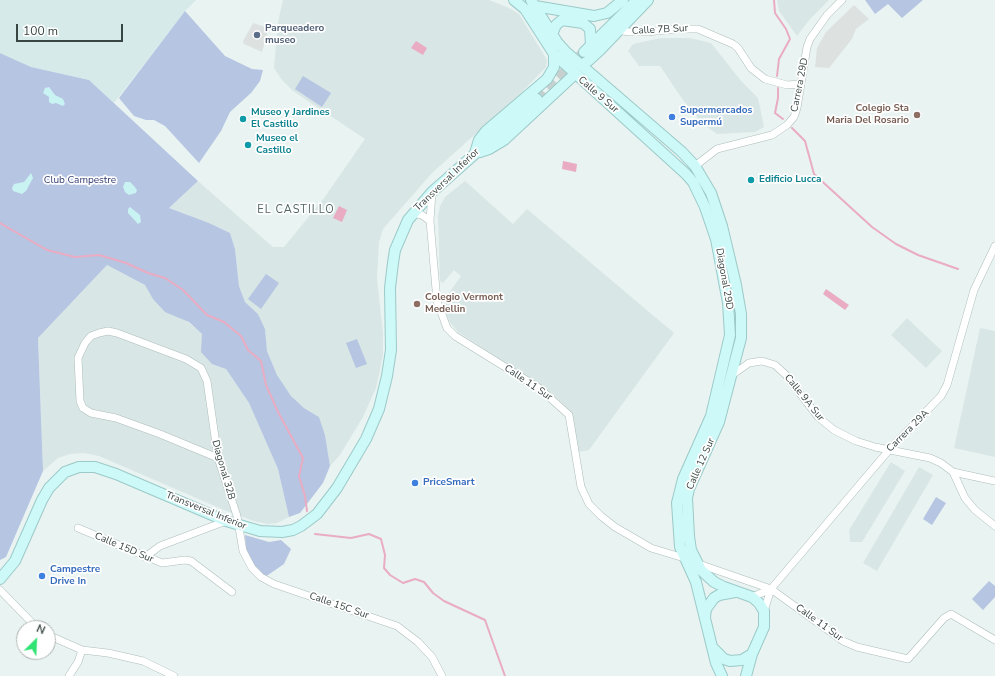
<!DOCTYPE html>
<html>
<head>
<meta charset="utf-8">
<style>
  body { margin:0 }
  #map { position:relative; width:995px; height:676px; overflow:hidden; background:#e9f3f2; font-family:"Nunito Sans",sans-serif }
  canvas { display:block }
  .north { position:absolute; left:16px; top:620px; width:40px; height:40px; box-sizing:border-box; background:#fff; border:1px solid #afb5b4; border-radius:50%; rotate:24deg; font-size:11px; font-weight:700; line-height:16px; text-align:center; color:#384643 }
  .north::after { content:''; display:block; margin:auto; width:14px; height:18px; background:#30e373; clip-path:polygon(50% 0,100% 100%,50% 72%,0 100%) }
  .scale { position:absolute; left:16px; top:24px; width:107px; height:18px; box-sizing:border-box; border:2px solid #384643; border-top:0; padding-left:5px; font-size:12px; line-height:14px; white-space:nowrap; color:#384643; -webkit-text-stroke:3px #fff; paint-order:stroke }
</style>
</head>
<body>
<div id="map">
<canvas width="995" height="676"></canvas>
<div class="north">N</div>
<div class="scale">100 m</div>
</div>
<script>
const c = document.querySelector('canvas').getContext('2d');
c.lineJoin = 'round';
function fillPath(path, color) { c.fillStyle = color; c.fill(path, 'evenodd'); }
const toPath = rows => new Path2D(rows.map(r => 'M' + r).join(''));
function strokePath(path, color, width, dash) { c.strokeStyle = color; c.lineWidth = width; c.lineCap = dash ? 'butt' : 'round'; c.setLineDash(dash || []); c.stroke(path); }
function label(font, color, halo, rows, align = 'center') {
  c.font = font + ' "Nunito Sans",sans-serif'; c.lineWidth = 3.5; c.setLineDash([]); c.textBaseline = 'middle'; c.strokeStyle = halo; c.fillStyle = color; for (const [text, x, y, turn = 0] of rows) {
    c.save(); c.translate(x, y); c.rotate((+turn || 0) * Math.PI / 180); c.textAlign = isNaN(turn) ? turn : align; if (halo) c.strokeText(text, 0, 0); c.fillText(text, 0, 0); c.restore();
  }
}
fillPath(toPath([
  [283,0,489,0,509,8,519,14,547,60,546,67,520,94,432,173,383,229,379,242,377,278,383,333,383,353,380,370,376,388,363,417,340,455,330,466,325,435,319,417,304,408,291,396,277,375,267,351,265,329,258,314,245,302,239,286,235,249,230,233,209,223,169,208,198,181,273,247,284,247,324,198,365,139,293,91,282,80,274,68,278,22],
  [777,0,829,0,810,19,797,36,779,11],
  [661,38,690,38,711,43,742,82,758,98,764,127,755,132,717,134,703,124,683,100,660,66,639,66,628,51,633,44],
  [465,181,513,224,527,209,674,333,589,450,579,452,572,413,557,398,458,332,449,321,444,306,446,297,461,276,454,270,443,283,440,281,438,216,440,206,445,197],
  [107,265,145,285,202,334,249,403,278,469,289,517,277,523,267,524,254,521,224,510,99,456,84,453,70,454,58,458,43,471,38,338],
  [907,318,942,351,926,368,891,335],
  [980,328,995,331,995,457,954,448],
  [891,462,905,471,862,542,850,542,849,530],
  [919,467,933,475,877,571,863,563]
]), '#d8e6e5');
fillPath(toPath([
  [0,0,196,0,185,11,114,103,89,80,31,67,0,53]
]), '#d5eae9');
fillPath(toPath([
  [865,0,923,0,902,18,888,4,875,14],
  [185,11,225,56,252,69,263,70,260,81,251,93,230,112,221,131,199,163,165,126,154,120,146,120,134,116,119,98],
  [0,53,31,67,89,80,198,181,169,208,209,223,230,233,235,249,239,286,245,302,258,314,265,329,267,351,277,375,291,396,304,408,319,417,325,435,330,466,323,483,300,513,289,517,278,469,249,403,226,369,212,364,201,352,202,334,189,322,165,312,153,299,145,285,107,265,38,338,43,471,6,557,0,560],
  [303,76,331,93,322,107,295,89],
  [266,274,279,283,261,309,248,299],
  [357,339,367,364,356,368,346,343],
  [936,497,946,503,932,525,923,519],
  [245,535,269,542,281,540,291,549,284,564,265,577,253,566,246,548],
  [989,581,995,586,995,597,983,610,972,599]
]), '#b6c5e2');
fillPath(toPath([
  [49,87,55,95,63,99,65,104,63,106,56,103,52,104,49,102,49,97,43,93,45,88],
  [31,173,33,178,26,191,22,194,13,191,12,188,14,184,24,182],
  [125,182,130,182,134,186,137,190,136,193,129,195,125,192,123,187],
  [130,207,140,215,141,222,138,224,128,213,128,209]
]), '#c9f2f3');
fillPath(toPath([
  [854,5,869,19,856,29,852,39,829,68,815,67,817,48,826,32],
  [253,23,269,28,262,52,244,44,243,41]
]), '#dde2e1');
fillPath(toPath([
  [416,41,427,48,423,55,411,48],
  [563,161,577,164,576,172,562,169],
  [339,206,347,210,342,222,333,218],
  [826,289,849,305,845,310,823,294]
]), '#e9acc2');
strokePath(toPath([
  [774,0,775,13,786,29,790,39,779,59,777,76],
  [778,88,778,98,775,113,783,119],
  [792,128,805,141,814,174,872,227,896,244,918,255,958,269],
  [0,223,47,250,75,257,99,255,126,263,148,273,165,278,183,290,207,315,224,322,241,336,248,350,261,361,266,385,278,412,303,458,299,476,305,496,307,511],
  [315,534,351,538,369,534,381,539,385,555,384,568,390,575,403,583,415,579,424,582,433,593,444,601,485,620,505,676]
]), '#e9acc2', 2);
strokePath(toPath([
  [537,99,584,52]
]), '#c6d0cf', 10, [10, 5]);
const minor = toPath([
  [619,30,629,32,647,32,675,29,698,29,733,44,738,48,751,68,765,79,787,85,801,84],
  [695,166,717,149,772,135,787,125,794,117,797,108,807,47,810,39,827,15,842,0],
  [432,192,430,221,437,301,447,328,455,336,539,388,569,415,581,487,589,504,601,516,615,527,651,548,684,558],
  [413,213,422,215,430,221],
  [732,375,749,363,762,361,775,365,786,375,818,417,834,430,856,441,875,447,930,458,941,463,953,472,995,481],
  [218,458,160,434,116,418,91,413,83,408,80,401,78,358,85,343,91,336,99,333,108,331,117,333,186,359,201,368,207,381,218,458,237,516,243,551,252,568,261,577,274,584,397,626,418,642,432,657,442,676],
  [953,472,965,498,975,510,995,526],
  [78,528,162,563,185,560,191,561,232,592],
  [145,557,160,546,226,521],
  [696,563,771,589,843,641,857,647,908,659,944,618,951,614,995,640],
  [0,590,37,628],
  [752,597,771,589],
  [764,611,771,589,889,450,941,396,947,385,974,290,995,246],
  [48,635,82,650,108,653,143,661,174,676],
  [69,676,78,662,82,650]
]);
const secondary = toPath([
  [514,0,525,9,554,54,686,174,693,182,705,207,716,239,728,303,730,335,711,416,683,479,677,503,680,547,696,582,716,663,722,676],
  [531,0,557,42,566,52,682,152,695,166,711,193,722,226,736,285,741,314,741,338,719,422,689,489,687,498,689,536,691,550,701,570,714,582,724,587,752,597,759,603,764,611,764,627,752,654,746,676],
  [535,6,594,16,607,13,623,0],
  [552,34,556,25,562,20,583,23,590,29,591,45],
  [584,52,637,0],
  [581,65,588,61,600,50,648,0],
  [480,152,489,149,504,140,575,74],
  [475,153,479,140,486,131,547,79,554,67,554,54],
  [0,579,15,561,42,500,49,488,65,472,79,467,95,467,116,474,226,521,260,531,282,532,293,530,301,526,317,514,337,488,366,439,379,409,387,376,391,350,390,288,393,263,395,250,408,220,432,192,537,99],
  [705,617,706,609,714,598,719,595,735,592],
  [712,647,724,659,730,661,742,660,752,654]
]);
strokePath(minor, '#adbdbb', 8);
strokePath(secondary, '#9bcac8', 12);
strokePath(minor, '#fff', 7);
strokePath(secondary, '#cdf9f8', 10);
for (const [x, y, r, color] of [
  [257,35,4,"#5c6f8a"],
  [917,115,4,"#8d6e63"],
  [672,117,4,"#3f7fe0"],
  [243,119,4,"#0f9aa8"],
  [248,145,4,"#0f9aa8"],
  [751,180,4,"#0f9aa8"],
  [417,304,4,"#8d6e63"],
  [415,483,4,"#3f7fe0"],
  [42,576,4,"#3f7fe0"]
]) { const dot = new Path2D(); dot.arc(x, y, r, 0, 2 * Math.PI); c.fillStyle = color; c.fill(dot); strokePath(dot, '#fff', 1.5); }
label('bold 10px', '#4e5e75', '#fff', [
  ["Parqueadero",265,29],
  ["museo",265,41]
], 'left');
label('10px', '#384643', '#fff', [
  ["Calle 7B Sur",660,30,-3],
  ["Carrera 29D",800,85,-79],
  ["Calle 9 Sur",598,95,41],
  ["Transversal Inferior",447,180,-44],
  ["Diagonal 29D",724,279,80],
  ["Calle 11 Sur",528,383,34],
  ["Calle 9A Sur",804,398,51],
  ["Carrera 29A",908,431,-45],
  ["Calle 12 Sur",701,464,-66],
  ["Diagonal 32B",223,470,74],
  ["Transversal Inferior",206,511,22],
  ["Calle 15D Sur",124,548,23],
  ["Calle 15C Sur",339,606,19],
  ["Calle 11 Sur",819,623,36]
]);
label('bold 10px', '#785e54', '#fff', [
  ["Colegio Sta",909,109],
  ["Maria Del Rosario",909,121],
  ["Colegio Vermont",425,298,"left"],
  ["Medellin",425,310,"left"]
], 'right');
label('bold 10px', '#366cbe', '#fff', [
  ["Supermercados",680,111],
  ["Supermú",680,123],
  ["PriceSmart",423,483],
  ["Campestre",50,570],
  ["Drive In",50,582]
], 'left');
label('bold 10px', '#0d838f', '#fff', [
  ["Museo y Jardines",251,113],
  ["El Castillo",251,125],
  ["Museo el",256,139],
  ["Castillo",256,151],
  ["Edificio Lucca",759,180]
], 'left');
label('10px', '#313b71', '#fff', [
  ["Club Campestre",80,181]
]);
c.letterSpacing = '1px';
label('11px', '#516763', '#fff', [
  ["EL CASTILLO",296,210]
]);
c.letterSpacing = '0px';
</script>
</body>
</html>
